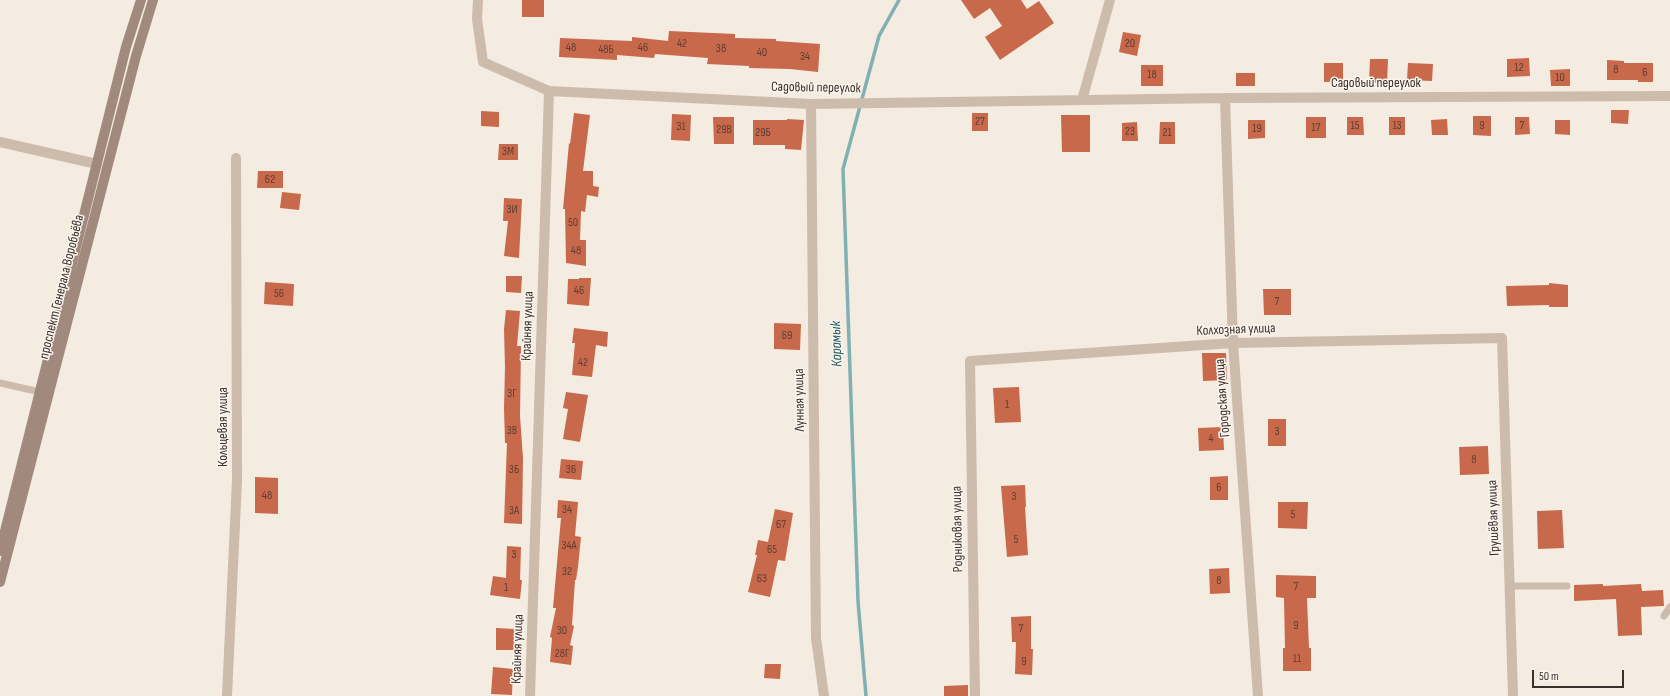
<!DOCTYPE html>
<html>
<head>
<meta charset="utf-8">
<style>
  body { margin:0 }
  #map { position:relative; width:1670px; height:696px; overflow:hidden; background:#f4ebe1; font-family:"Sofia Sans Condensed",sans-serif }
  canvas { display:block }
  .scale { position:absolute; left:1532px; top:670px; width:92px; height:18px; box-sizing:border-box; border:2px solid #3b302b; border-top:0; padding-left:5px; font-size:12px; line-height:14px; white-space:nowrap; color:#3b302b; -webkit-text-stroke:3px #fbf5ee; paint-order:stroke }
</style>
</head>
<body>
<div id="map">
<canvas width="1670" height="696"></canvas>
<div class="scale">50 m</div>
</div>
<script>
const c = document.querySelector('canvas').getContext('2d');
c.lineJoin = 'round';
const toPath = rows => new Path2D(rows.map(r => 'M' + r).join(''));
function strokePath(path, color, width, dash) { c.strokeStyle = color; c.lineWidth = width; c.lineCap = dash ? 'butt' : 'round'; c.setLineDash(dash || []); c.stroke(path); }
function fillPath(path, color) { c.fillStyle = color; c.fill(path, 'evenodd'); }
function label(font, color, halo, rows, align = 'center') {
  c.font = font + ' "Sofia Sans Condensed",sans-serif'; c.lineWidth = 3; c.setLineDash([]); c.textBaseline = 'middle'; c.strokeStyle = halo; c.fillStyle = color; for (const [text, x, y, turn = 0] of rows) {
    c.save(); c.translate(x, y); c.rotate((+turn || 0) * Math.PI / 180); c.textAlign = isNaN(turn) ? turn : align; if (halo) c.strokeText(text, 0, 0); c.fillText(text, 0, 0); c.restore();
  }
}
strokePath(toPath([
  [866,696,858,601,843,169,879,36,899,0]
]), '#7fb0b2', 3.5);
fillPath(toPath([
  [522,0,544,0,544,17,522,17],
  [961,0,1021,0,1027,9,1039,1,1054,23,1000,60,985,37,1002,26,990,8,974,19],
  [669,31,735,34,735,38,776,39,776,41,820,44,818,72,790,69,749,68,749,66,707,64,708,58,655,54,654,58,617,55,617,60,559,57,560,38,632,41,632,37,668,41],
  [1123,32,1141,35,1137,56,1119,52],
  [1529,58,1530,76,1507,77,1507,59],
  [1370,59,1388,59,1387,83,1369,83],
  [1607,60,1624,61,1624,63,1653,63,1653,82,1638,82,1638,80,1607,80],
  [1324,63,1343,63,1343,81,1324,82],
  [1408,63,1433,64,1432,81,1407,80],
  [1141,65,1163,65,1163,86,1141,86],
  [1570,69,1570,86,1551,86,1550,70],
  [1236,73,1255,73,1255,86,1236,86],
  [1611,110,1629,110,1628,124,1611,123],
  [481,111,499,112,499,127,481,126],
  [574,113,590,115,583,171,593,171,593,186,599,187,598,197,587,195,585,212,581,211,580,240,586,240,586,266,566,263,565,209,563,209,569,143,570,144],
  [972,113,988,113,988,131,972,131],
  [672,114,691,115,690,141,671,140],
  [1061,115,1090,115,1090,152,1062,152],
  [1473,116,1491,116,1491,136,1473,135],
  [713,117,734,117,734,144,714,144],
  [1306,117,1326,117,1326,138,1306,138],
  [1347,117,1363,117,1364,135,1347,135],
  [1389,117,1405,117,1405,135,1389,135],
  [1515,117,1529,117,1530,134,1515,135],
  [787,119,804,120,801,150,785,149,785,145,753,145,753,120,787,120],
  [1447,119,1448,135,1432,135,1431,120],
  [1248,120,1265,120,1265,138,1248,139],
  [1555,120,1570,120,1570,135,1555,134],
  [1137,122,1138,141,1122,141,1122,123],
  [1160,122,1175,122,1175,144,1159,144],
  [499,144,518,144,518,160,498,160],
  [258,171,283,171,283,188,257,188],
  [282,192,301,194,299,210,280,208],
  [504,198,522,199,519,258,504,256,508,221,503,221],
  [506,276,522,276,521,293,506,292],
  [579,278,591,278,589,306,567,304,568,279,579,279],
  [265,282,294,284,293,306,264,304],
  [1549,283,1568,285,1568,307,1549,307,1549,305,1507,306,1506,286,1549,285],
  [1263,289,1291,289,1291,315,1264,315],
  [506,310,520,311,517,346,521,346,520,416,523,458,522,524,504,523,507,443,505,443,504,409,505,367,504,329],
  [774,323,801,324,800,350,774,349],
  [574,328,608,332,607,347,596,345,592,377,572,375,575,343,572,343],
  [1202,353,1226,353,1227,380,1203,381],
  [1019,387,1021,422,995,423,993,388],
  [566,392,588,395,580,442,563,439,568,409,563,408],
  [1268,419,1286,419,1286,446,1268,446],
  [1223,427,1224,450,1199,451,1198,428],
  [1488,446,1489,474,1460,475,1459,447],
  [561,459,583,461,581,480,559,478],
  [1228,476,1228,500,1210,500,1210,477],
  [255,477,278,478,278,514,255,513],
  [1025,485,1026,507,1025,507,1028,555,1007,557,1001,486],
  [558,500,578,502,575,536,581,537,578,567,576,580,575,580,572,625,574,626,570,645,573,646,571,665,550,662,552,638,550,637,556,608,553,608,561,518,557,518],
  [1278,502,1308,502,1307,529,1278,528],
  [775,509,793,513,785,561,778,560,770,597,748,592,757,555,755,555,758,540,768,542],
  [1562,510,1564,548,1538,549,1537,511],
  [507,546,521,547,520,580,522,580,520,599,490,595,493,576,506,578],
  [1229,568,1230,593,1210,594,1209,569],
  [1276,575,1316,576,1316,598,1307,598,1309,648,1311,648,1311,671,1283,671,1283,648,1285,648,1284,598,1276,597],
  [1603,584,1603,586,1641,584,1642,591,1663,590,1664,606,1641,607,1642,635,1618,636,1616,599,1574,601,1574,585],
  [1031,616,1031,649,1033,649,1032,675,1015,674,1016,642,1012,642,1011,617],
  [496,628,515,629,514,650,496,650],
  [765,664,781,664,780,679,764,678],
  [493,667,513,669,512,695,491,694],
  [968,685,968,696,944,696,944,686]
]), '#c8694b');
strokePath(toPath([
  [0,383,40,392],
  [1510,586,1567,586],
  [1664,616,1670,607]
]), '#cdbbac', 7);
strokePath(toPath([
  [478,0,477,19,483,62,549,91,530,696],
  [549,91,811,104,1225,98,1670,96],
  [1225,98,1233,343,1258,696],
  [1082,100,1110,0],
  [811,104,816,638,824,696],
  [0,142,97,164],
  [227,696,237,480,236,158],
  [975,696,970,361,1233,343,1502,338,1513,696]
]), '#cdbbac', 10);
strokePath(toPath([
  [0,551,126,47,141,0],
  [0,582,136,56,153,0]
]), '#a18a7d', 10);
label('12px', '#5e3e33', null, [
  ["42",682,44],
  ["20",1130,44],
  ["48",571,48],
  ["46",643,48],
  ["38",721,49],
  ["48Б",606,50],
  ["40",762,53],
  ["34",805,57],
  ["12",1519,68],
  ["8",1616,70],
  ["6",1645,73],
  ["18",1152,75],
  ["10",1560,78],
  ["27",980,122],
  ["15",1355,126],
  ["13",1397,126],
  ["9",1482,126],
  ["7",1522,126],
  ["31",681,127],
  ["17",1316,128],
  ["19",1257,129],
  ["29В",724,130],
  ["23",1130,132],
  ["29Б",763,133],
  ["21",1167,133],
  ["3М",508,152],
  ["62",270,180],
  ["3И",512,210],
  ["50",573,223],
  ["48",576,251],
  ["46",579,291],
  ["56",279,294],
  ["7",1277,302],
  ["69",787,336],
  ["42",583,363],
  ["3Г",512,394],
  ["1",1007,405],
  ["3В",512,431],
  ["3",1277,432],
  ["4",1211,439],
  ["8",1474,460],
  ["3Б",514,470],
  ["36",571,470],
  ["6",1219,488],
  ["48",267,496],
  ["3",1014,497],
  ["34",567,510],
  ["3А",514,511],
  ["5",1293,515],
  ["67",781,525],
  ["5",1016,540],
  ["34А",569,546],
  ["65",772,550],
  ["3",514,555],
  ["32",567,572],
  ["63",762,579],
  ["8",1219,581],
  ["7",1296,587],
  ["1",506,588],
  ["9",1296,626],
  ["7",1021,629],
  ["30",562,631],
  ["28Г",562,654],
  ["11",1297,659],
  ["9",1024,662]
]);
label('14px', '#3b302b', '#fbf5ee', [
  ["Садовый переулок",1376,83],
  ["Садовый переулок",816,88,1],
  ["проспект Генерала Воробьёва",62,287,-76],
  ["Крайняя улица",528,326,-88],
  ["Колхозная улица",1236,330,-2],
  ["Городская улица",1223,398,-94],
  ["Лунная улица",800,400,-91],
  ["Кольцевая улица",223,427,-90],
  ["Грушёвая улица",1494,518,-92],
  ["Родниковая улица",958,529,-91],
  ["Крайняя улица",518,649,-88]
]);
label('italic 15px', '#1f5a5e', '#fbf5ee', [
  ["Карамык",837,344,-92]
]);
</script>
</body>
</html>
